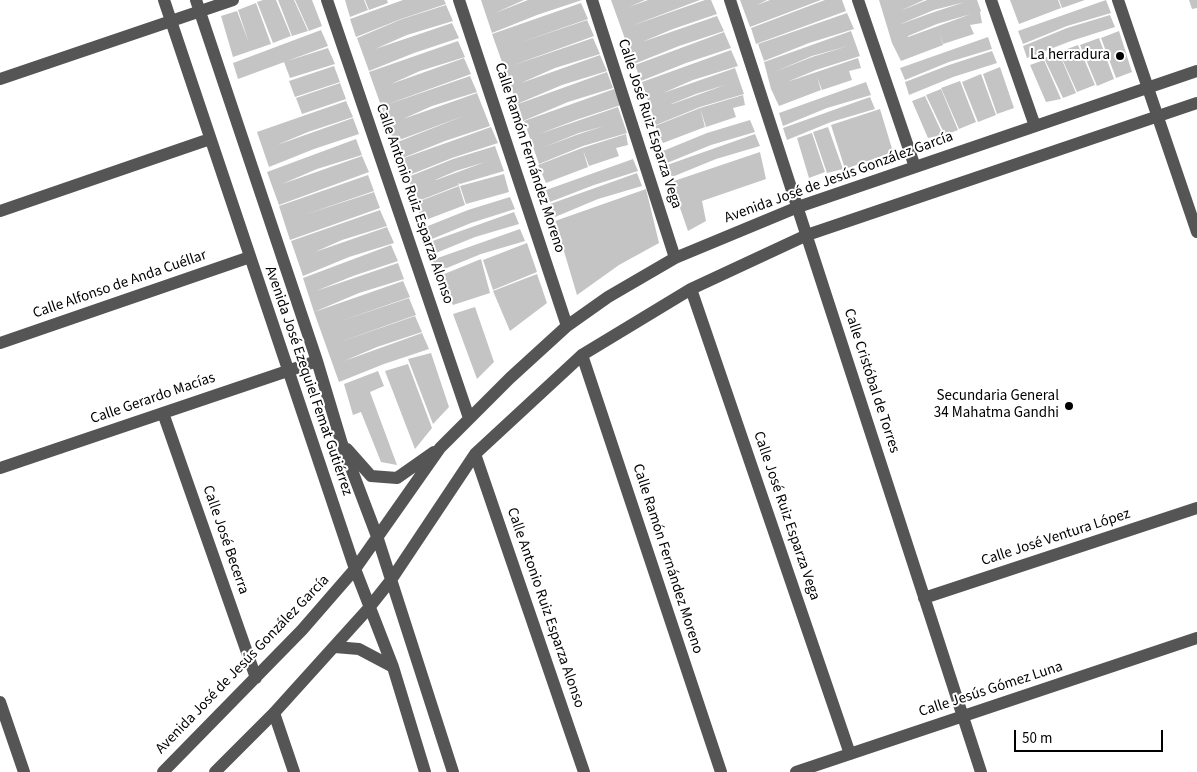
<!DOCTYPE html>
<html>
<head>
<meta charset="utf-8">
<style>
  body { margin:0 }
  #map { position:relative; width:1197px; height:772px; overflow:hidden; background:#fff; font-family:"Source Sans 3",sans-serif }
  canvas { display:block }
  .scale { position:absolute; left:1014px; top:730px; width:149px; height:22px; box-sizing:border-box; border:2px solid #000; border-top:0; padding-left:6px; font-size:15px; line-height:18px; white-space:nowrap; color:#000; -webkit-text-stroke:4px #fff; paint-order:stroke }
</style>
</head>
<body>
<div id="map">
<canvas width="1197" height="772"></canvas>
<div class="scale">50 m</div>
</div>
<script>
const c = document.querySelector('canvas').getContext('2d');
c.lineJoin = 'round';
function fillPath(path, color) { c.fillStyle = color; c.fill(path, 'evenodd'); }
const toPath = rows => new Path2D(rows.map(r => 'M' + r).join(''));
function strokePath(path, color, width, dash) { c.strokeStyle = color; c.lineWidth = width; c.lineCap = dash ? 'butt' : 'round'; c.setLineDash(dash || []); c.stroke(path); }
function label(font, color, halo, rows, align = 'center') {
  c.font = font + ' "Source Sans 3",sans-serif'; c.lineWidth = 4; c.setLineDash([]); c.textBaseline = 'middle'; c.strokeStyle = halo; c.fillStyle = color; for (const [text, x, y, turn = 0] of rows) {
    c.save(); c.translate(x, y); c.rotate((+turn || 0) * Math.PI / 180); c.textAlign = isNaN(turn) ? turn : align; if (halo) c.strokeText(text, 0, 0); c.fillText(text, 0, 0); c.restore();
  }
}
fillPath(toPath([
  [263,0,276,0,291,36,273,43,257,2],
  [278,0,294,0,308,31,292,36],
  [295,0,312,0,322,26,309,31],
  [345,0,364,0,368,10,350,17],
  [365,0,387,0,388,3,369,10],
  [403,0,444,0,446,4,401,19,356,37,350,19],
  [481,0,524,0,495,13,528,0,582,0,537,15,492,33],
  [611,0,645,0,629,7,648,0,700,0,631,26,705,0,711,0,717,14,673,29,642,42,717,16,724,31,679,46,634,64],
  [740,0,767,0,757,5,770,0,821,0,750,27],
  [825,0,842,0,846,11,756,44,751,28],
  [879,0,924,0,900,11,927,0,977,0,981,11,980,12,982,23,970,25,974,34,943,44,939,32,943,45,901,61,892,43],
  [965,2,934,12,898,25,934,10],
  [971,14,908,37,908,36,937,24],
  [1010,0,1058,0,1061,8,1019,24],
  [1059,0,1085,0,1062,8],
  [1106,0,1111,13,1067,26,1023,44,1018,31],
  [1189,0,1197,0,1197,8,1192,9],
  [256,3,271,44,233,57,221,16,237,11,249,43,238,10],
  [581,3,588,19,516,44,587,20,594,36,511,66,593,38,600,54,555,68,521,83,600,55,607,71,562,85,517,104,492,34],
  [446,5,453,21,407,35,375,49,452,23,459,38,414,53,369,71,357,38,402,19],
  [847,13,854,29,809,43,764,61,758,44],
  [1110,15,1115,27,1071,41,1027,58,1023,46,1067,28],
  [321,30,328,46,238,79,233,63],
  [851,31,860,56,816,70,787,82,858,58,861,68,849,71,852,80,822,90,817,77,821,90,779,106,771,89,764,62],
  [848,46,812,57,774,72,812,56],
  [1119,31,1132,72,1116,78,1101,38],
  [724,32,731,48,686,63,641,81,635,65],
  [988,37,992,49,949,62,905,80,900,68],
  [1099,38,1114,79,1097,86,1080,45],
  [458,41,465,57,420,71,391,84,464,58,471,74,383,106,470,76,477,92,432,106,403,119,477,93,490,126,445,141,400,159,395,143,466,115,394,142,369,72],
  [1078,45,1095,85,1077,92,1059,52],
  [328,48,335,64,290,78,284,62],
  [731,50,738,66,693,80,663,93,735,68,744,94,700,107,656,125,642,82],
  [725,85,672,104,671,104,696,94],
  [992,51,997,63,953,77,909,95,905,82,949,65],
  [1059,53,1076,93,1063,98,1044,58],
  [1044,60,1061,99,1046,102,1030,65],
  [334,66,340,82,295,97,289,81],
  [1000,67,1014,108,997,114,983,74],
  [607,72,613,88,568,102,523,121,518,104],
  [981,74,996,115,978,122,962,82],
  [960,81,976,122,959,129,941,88],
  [866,82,871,95,827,108,783,126,779,113],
  [340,83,346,99,302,114,296,98],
  [614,89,621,105,576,120,539,134,618,107,627,133,583,146,539,164,524,121],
  [604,126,579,134,544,147,579,133],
  [941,89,958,130,945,135,926,95],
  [743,95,745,105,733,108,736,117,706,127,700,108],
  [925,96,943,135,928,138,912,101],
  [870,97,875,109,831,122,787,140,783,128],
  [346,101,353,117,308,132,277,145,353,118,359,134,314,149,269,167,257,132],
  [700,108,705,127,663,143,655,126],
  [880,109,893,152,845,169,831,125],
  [750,120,755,132,711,145,667,163,663,151,707,133],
  [491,127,498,143,452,158,407,176,401,159],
  [828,127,843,169,827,173,813,132],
  [812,133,825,172,809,178,797,138],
  [626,134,628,145,616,148,619,156,589,166,583,150,588,167,546,183,538,165,582,148],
  [755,134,760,146,716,159,672,177,667,165],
  [356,139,362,155,317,169,282,184,362,156,369,172,279,205,267,172],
  [495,146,504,171,460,184,458,183,459,185,416,202,408,177,453,159],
  [485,162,436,180,435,180,456,171],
  [760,152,766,179,702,201,706,221,688,231,671,182],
  [633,159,638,171,594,185,550,202,546,190],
  [637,173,642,186,598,199,555,217,550,204],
  [504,174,509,192,466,204,460,186],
  [368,175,374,191,304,215,374,192,380,208,290,240,279,206],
  [459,186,465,205,423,221,415,203],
  [646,189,659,243,619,265,577,295,555,221],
  [510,197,515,209,471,223,427,241,423,228,468,210],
  [380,210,387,226,342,240,315,252,387,227,394,243,349,257,303,276,291,241],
  [514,212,519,224,475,237,431,255,427,243],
  [520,229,525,241,481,254,437,272,432,260],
  [527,243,537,272,493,290,483,260],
  [391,245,398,261,353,276,316,291,398,263,404,279,359,293,314,312,303,278],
  [481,259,490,293,453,305,437,277],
  [537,274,547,303,510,331,493,291],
  [403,281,410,297,338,322,409,298,416,315,334,344,415,316,422,332,377,347,344,361,422,333,429,349,384,364,339,382,314,312],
  [475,307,494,362,477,379,453,314],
  [431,353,449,407,433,424,408,359],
  [408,364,432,428,415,449,385,371],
  [378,371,384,386,370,392,397,465,381,462,361,412,353,415,344,384]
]), '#c4c4c4');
strokePath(toPath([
  [164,0,355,569,393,667,425,772],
  [196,0,317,361,342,444,378,539,453,772],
  [327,0,469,418],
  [459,0,567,326],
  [592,0,675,258],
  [730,0,981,772],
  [858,0,915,167],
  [991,0,1035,126],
  [1118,0,1197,232],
  [0,79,233,0],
  [0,211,210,139],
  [691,289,850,754],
  [0,343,250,257],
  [582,355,721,772],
  [163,413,256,678],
  [347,449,371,476,397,478,434,452],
  [475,454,584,772],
  [0,468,317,361],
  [924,598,1197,508],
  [335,647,359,649,393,667],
  [0,702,24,772],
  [274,713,294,772],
  [163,772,302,630,355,569,440,448,510,378,567,326,608,297,675,258,798,207,1197,71],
  [215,772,274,713,368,609,391,580,475,454,582,355,691,289,807,235,1197,103],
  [796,772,1197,638]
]), '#555', 12);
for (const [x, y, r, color] of [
  [1120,56,5,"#000"],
  [1069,406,5,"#000"]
]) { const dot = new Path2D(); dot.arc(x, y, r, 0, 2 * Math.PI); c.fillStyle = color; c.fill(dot); strokePath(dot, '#fff', 2); }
label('15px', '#000', '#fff', [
  ["La herradura",1110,56],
  ["Secundaria General",1059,397],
  ["34 Mahatma Gandhi",1059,414]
], 'right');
label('15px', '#000', '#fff', [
  ["Calle José Ruiz Esparza Vega",649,124,72],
  ["Calle Ramón Fernández Moreno",529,158,72],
  ["Avenida José de Jesús González García",839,178,-20],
  ["Calle Antonio Ruiz Esparza Alonso",414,204,71],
  ["Calle Alfonso de Anda Cuéllar",120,285,-19],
  ["Avenida José Ezequiel Femat Gutiérrez",308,381,71],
  ["Calle Cristóbal de Torres",871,381,72],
  ["Calle Gerardo Macías",153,399,-19],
  ["Calle José Ruiz Esparza Vega",786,516,71],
  ["Calle José Ventura López",1056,538,-18],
  ["Calle José Becerra",225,540,71],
  ["Calle Ramón Fernández Moreno",667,559,72],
  ["Calle Antonio Ruiz Esparza Alonso",545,608,71],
  ["Avenida José de Jesús González García",243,665,-46],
  ["Calle Jesús Gómez Luna",991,690,-18]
]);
</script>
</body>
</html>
